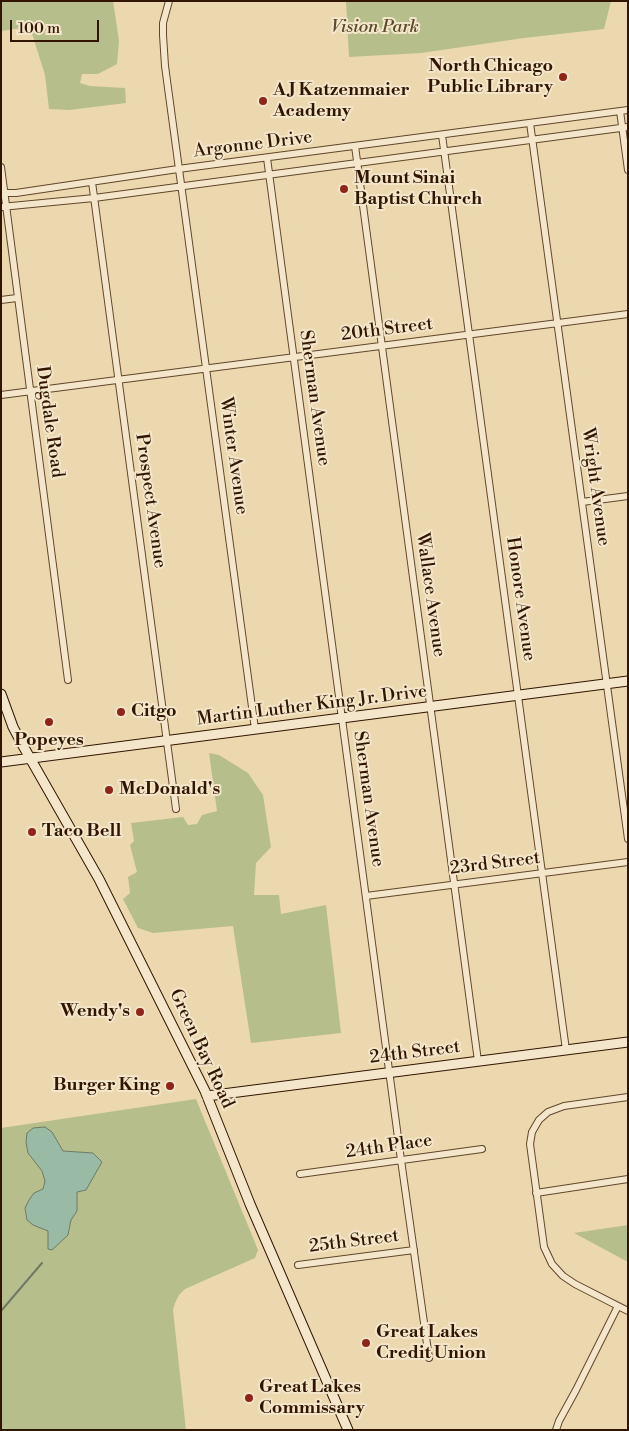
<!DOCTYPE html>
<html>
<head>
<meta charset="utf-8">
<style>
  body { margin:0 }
  #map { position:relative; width:629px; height:1431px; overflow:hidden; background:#ecd8ae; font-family:"Libre Bodoni",serif }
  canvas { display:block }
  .frame { position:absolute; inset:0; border:2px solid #311500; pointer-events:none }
  .scale { position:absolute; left:10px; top:20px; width:89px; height:22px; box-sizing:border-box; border:2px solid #311500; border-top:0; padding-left:6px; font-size:15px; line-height:18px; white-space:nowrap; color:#311500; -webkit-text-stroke:4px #f3e6ca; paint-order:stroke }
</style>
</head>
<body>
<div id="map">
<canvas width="629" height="1431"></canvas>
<div class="frame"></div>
<div class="scale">100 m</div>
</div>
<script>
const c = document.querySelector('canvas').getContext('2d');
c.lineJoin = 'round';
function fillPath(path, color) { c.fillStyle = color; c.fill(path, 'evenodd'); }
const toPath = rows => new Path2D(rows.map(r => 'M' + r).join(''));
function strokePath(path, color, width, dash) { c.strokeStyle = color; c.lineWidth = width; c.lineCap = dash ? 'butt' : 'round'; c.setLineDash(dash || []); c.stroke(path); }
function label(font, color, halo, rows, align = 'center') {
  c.font = font + ' "Libre Bodoni",serif'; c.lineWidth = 4; c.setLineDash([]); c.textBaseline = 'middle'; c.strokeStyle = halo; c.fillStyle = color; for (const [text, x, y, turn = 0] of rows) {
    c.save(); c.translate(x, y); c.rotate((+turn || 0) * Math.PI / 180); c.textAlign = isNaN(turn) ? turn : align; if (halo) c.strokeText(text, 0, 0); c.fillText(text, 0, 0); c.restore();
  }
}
fillPath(toPath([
  [1,1,113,1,119,41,117,64,98,74,82,74,80,83,90,86,125,88,126,103,69,110,49,109,45,75,30,27,1,31],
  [346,1,611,1,604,29,524,38,421,53,349,57],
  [209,753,219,755,248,773,263,795,271,847,256,863,254,895,279,895,281,914,326,905,341,1033,251,1043,233,926,153,933,138,928,123,899,130,893,128,877,137,872,130,845,134,841,131,823,183,817,188,825,197,824,202,815,217,811],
  [196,1099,258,1250,255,1258,185,1289,179,1295,175,1303,173,1310,186,1430,1,1430,1,1128],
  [628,1225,628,1262,574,1233]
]), '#b6bf8b');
const water = toPath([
  [45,1127,52,1132,63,1151,93,1153,102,1162,86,1190,77,1192,77,1211,71,1220,68,1235,52,1250,48,1249,48,1231,33,1225,27,1220,25,1208,29,1200,34,1193,43,1189,45,1181,42,1171,28,1153,26,1142,27,1133,33,1128,45,1127]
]);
fillPath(water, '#99bba6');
strokePath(water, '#6f7964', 1);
strokePath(toPath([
  [1,1311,42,1263]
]), '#6f7964', 2);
const street = toPath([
  [169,1,163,23,163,35,165,66,255,729],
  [620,111,628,170],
  [530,123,628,839],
  [442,135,566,1050],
  [355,146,478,1061],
  [267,158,401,1160,429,1358],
  [1,167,68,680],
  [92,182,176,809],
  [1,193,16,193,178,169,628,110],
  [1,207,94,198,628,127],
  [1,300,17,298],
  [1,395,628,314],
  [582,502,628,496],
  [366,896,628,862],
  [628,1097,564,1106,548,1112,539,1120,532,1132,530,1144,544,1247,552,1264,563,1276,575,1284,628,1311],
  [300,1174,482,1149],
  [536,1193,628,1179],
  [298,1265,414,1250],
  [556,1430,559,1421,576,1390,618,1306]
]);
const secondary = toPath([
  [1,694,13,727,22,744,99,879,205,1091,250,1204,348,1430],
  [1,762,628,681],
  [207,1096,628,1042]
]);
strokePath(street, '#60462c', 8);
strokePath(secondary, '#311500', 11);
strokePath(street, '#f3e6ca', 6);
strokePath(secondary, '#f3e6ca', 9);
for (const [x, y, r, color] of [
  [563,77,5,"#8f2418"],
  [263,101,5,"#8f2418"],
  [344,189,5,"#8f2418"],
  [121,712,5,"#8f2418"],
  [49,722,5,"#8f2418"],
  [109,790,5,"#8f2418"],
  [32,832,5,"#8f2418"],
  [140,1012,5,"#8f2418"],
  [170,1086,5,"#8f2418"],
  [366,1343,5,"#8f2418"],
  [249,1398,5,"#8f2418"]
]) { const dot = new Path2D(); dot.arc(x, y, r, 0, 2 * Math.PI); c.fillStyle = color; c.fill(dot); strokePath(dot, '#f3e6ca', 2); }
label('italic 18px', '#59482a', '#f3e6ca', [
  ["Vision Park",375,28]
]);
label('bold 18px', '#311500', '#f3e6ca', [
  ["North Chicago",553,67,"right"],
  ["Public Library",553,88,"right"],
  ["A J Katzenmaier",273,91],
  ["Academy",273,112],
  ["Mount Sinai",354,179],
  ["Baptist Church",354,200],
  ["Citgo",131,712],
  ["Popeyes",49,741,"center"],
  ["McDonald's",119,790],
  ["Taco Bell",42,832],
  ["Wendy's",130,1012,"right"],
  ["Burger King",160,1086,"right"],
  ["Great Lakes",376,1333],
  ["Credit Union",376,1354],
  ["Great Lakes",259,1388],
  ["Commissary",259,1409]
], 'left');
label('18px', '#311500', '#f3e6ca', [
  ["Argonne Drive",253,145,-7],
  ["20th Street",387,330,-7],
  ["Sherman Avenue",314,398,82],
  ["Dugdale Road",49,422,82],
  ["Winter Avenue",233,456,82],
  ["Wright Avenue",595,487,82],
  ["Prospect Avenue",150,501,82],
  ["Wallace Avenue",430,595,82],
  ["Honore Avenue",520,599,82],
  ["Martin Luther King Jr. Drive",312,706,-7],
  ["Sherman Avenue",368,799,82],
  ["23rd Street",495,864,-7],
  ["Green Bay Road",201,1049,65],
  ["24th Street",415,1053,-7],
  ["24th Place",389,1147,-8],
  ["25th Street",354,1242,-7]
]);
</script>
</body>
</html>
